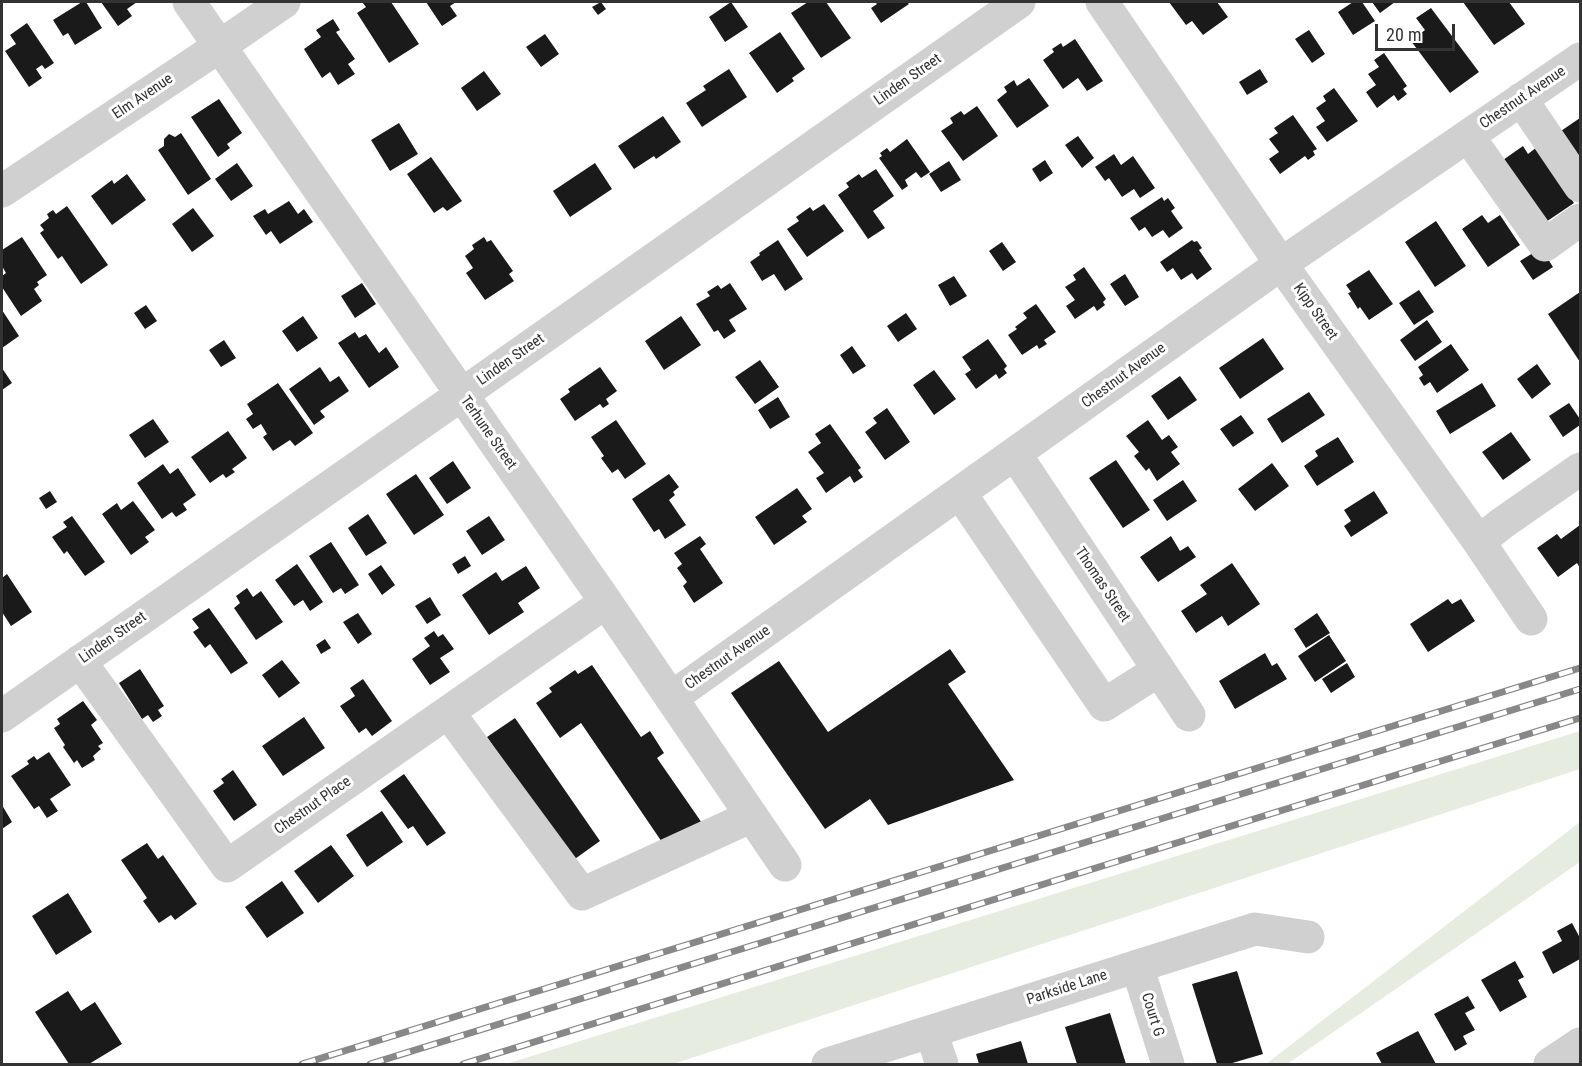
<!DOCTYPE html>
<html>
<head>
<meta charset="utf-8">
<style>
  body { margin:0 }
  #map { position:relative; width:1582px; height:1066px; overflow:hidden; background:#fff; font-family:"Roboto Condensed",sans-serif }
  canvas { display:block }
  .frame { position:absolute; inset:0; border:3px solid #333; pointer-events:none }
  .scale { position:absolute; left:1375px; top:24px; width:80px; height:27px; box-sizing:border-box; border:3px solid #333; border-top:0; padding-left:8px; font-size:18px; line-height:21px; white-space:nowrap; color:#333; -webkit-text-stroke:4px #fff; paint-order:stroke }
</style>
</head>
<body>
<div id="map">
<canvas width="1582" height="1066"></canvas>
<div class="frame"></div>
<div class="scale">20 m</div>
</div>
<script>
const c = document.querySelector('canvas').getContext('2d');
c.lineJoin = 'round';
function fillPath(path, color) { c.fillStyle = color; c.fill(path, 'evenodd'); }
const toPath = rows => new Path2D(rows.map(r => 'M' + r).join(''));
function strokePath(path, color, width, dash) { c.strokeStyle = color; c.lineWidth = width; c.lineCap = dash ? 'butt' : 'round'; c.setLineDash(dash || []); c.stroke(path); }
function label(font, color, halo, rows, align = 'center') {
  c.font = font + ' "Roboto Condensed",sans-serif'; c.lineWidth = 6; c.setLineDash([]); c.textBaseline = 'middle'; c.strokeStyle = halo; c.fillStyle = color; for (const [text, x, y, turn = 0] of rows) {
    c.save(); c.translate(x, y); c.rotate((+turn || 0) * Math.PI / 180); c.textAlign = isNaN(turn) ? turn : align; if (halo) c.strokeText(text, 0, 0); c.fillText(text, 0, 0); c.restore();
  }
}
fillPath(toPath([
  [1580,731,1580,769,673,1064,506,1064],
  [1580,822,1580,862,1287,1064,1266,1064]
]), '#e6ecdf');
fillPath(toPath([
  [82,2,86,2,102,28,75,45,68,33,63,36,53,20],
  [101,2,137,2,127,9,132,16,118,26],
  [362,2,391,2,419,44,389,63,357,13,366,7],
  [426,2,456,2,450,6,457,16,442,26],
  [601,2,606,9,598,15,592,7],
  [731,2,748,27,725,42,709,17],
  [808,2,826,2,851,38,821,58,791,13],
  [875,2,907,2,909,4,881,23,871,8,877,4],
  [1169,2,1217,2,1228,17,1203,35,1192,21,1186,25],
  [1353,2,1362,2,1375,21,1353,35,1338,12],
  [1372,2,1395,2,1380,13],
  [1463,2,1509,2,1525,24,1494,45],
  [1431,8,1479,72,1450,93,1411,41,1425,30,1416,18],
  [333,19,340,30,336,32,355,59,348,64,355,74,338,85,330,72,322,78,304,49,321,37,316,30],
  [27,23,54,63,45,69,42,65,36,69,42,78,29,87,5,51,16,44,10,35],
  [1309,30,1325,54,1312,63,1295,39],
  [780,32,805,69,792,78,794,81,777,93,749,53],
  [545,34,559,54,541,67,526,47],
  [1075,39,1103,81,1087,91,1078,78,1063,89,1043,60,1054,52,1052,49,1061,43,1063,47],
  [1384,53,1407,86,1403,89,1407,94,1398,101,1394,95,1377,108,1366,92,1376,85,1368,74,1379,67,1374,60],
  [729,69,747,97,702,127,686,103,706,90,703,86],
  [1260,69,1268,82,1247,95,1239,82],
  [484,71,501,94,477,111,461,88],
  [1029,78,1049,106,1017,128,997,100,1007,92,1004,87,1014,80,1017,86],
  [1334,88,1358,121,1327,142,1316,127,1325,121,1316,108,1326,101,1323,96],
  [219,99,242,133,227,144,230,148,218,157,191,117],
  [977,106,998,136,963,161,941,131,953,123,950,118,961,111,964,115],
  [1293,115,1317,149,1313,151,1315,155,1308,160,1305,156,1280,174,1269,159,1279,152,1269,139,1278,133,1274,128],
  [663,116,681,142,656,159,654,156,634,169,618,146],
  [1580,118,1580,174,1555,135],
  [399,123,418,154,390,171,371,140],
  [181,133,211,179,188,195,158,150,164,146,164,139,169,134,175,137],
  [1078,136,1094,158,1082,168,1065,145],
  [907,139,930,172,921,178,916,172,905,180,908,186,902,190,879,158,882,156,880,153,887,148,890,152],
  [1523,146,1528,154,1537,147,1574,203,1537,228,1503,160],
  [1114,154,1121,165,1133,156,1155,188,1140,198,1134,189,1122,197,1109,178,1105,181,1095,167],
  [431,157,462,201,447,211,443,207,434,213,407,174],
  [1045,160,1053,173,1040,182,1032,169],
  [949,161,961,180,941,192,929,174],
  [237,163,253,186,231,201,215,179],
  [595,163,612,189,570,217,553,191],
  [876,169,894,196,873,211,885,228,868,239,838,195,849,187,846,183,859,174,862,178],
  [127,174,146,200,112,225,91,196,112,180,114,184],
  [1162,197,1164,201,1168,198,1175,208,1171,211,1183,228,1169,238,1163,230,1152,237,1145,227,1139,231,1130,218],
  [289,201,298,214,304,209,313,222,280,244,271,231,266,235,253,216,265,209,268,214],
  [824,204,844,231,807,257,787,229,799,221,796,217,810,207,813,211],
  [67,206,108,265,81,284,62,256,58,259,40,233,44,230,40,225,49,218,47,214,53,210,56,214],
  [193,208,214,236,192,252,172,224],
  [1482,215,1488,223,1500,215,1520,245,1488,267,1462,229],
  [1436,221,1466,266,1435,287,1405,242],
  [22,237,47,275,37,282,39,285,34,289,42,301,21,316,2,287,2,276,6,273,2,266,2,250],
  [484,237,487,242,491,240,513,271,509,274,514,281,485,300,466,273,473,268,465,256,474,249,472,245],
  [778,240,803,279,785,291,774,274,762,281,750,262,760,255,759,253],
  [1192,240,1194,242,1197,241,1202,248,1199,250,1212,269,1197,280,1192,273,1181,280,1173,268,1167,272,1160,262],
  [1002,242,1016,262,1003,271,989,251],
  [1541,248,1553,267,1533,280,1520,261],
  [1084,267,1106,299,1103,302,1105,305,1097,311,1094,306,1075,319,1066,306,1075,300,1065,287,1076,280,1073,275],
  [1369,270,1393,304,1369,320,1360,307,1358,309,1348,293,1351,292,1346,285],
  [1125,274,1139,297,1125,306,1110,284],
  [954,276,967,296,950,306,938,285],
  [362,283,376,304,355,318,341,296],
  [730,283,747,309,729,320,736,331,724,339,718,330,714,332,696,304,710,296,707,292,718,285,721,289],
  [1419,290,1434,312,1414,325,1399,303],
  [1580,292,1580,362,1548,314],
  [1036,304,1056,332,1044,340,1047,344,1039,349,1037,345,1022,355,1008,335,1017,329,1015,327,1027,318,1023,313],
  [146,305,157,321,145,329,134,313],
  [2,310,19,336,2,348],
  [906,313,917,329,898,342,887,326],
  [303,316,318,338,297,352,282,331],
  [681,316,701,345,664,370,645,341],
  [1427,320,1442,342,1415,361,1400,340],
  [355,332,359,338,366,334,379,353,386,347,399,367,369,388,338,343],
  [1263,338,1284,369,1240,399,1219,368],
  [988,339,1007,366,1004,369,1007,373,999,379,996,374,976,389,965,374,971,370,962,357],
  [224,340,236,358,221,367,209,350],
  [1451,344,1469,370,1437,393,1430,382,1424,386,1419,378,1423,375,1418,367],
  [852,346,866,366,853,374,840,355],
  [760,360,779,387,755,404,735,377],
  [1537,364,1551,384,1532,399,1517,379],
  [320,367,330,382,339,376,349,391,320,411,325,417,314,425,289,389],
  [600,367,617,391,606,399,609,404,603,408,600,404,575,421,560,399,570,392,568,389],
  [2,368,12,383,2,390],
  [934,370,956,399,934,415,913,385],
  [1180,376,1197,400,1168,420,1151,396],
  [278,383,313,433,295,446,290,440,273,451,263,437,267,434,261,424,253,429,246,419,253,414,247,404],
  [1482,383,1496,406,1450,434,1436,411],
  [1309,392,1325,415,1282,443,1267,419],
  [778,397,790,417,770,429,758,410],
  [1569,403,1580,419,1580,425,1563,437,1549,416],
  [887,408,910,442,885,460,865,432,877,423,873,418],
  [1241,415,1254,433,1233,447,1220,429],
  [153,419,169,442,145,458,129,435],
  [616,420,646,464,625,479,618,469,612,473,601,458,604,456,591,437],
  [1148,420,1162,440,1169,435,1178,447,1171,452,1180,464,1157,481,1149,468,1146,471,1134,456,1139,452,1126,436],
  [830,424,861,468,858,470,863,477,854,483,850,476,826,493,816,478,824,473,808,452,821,443,815,434],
  [228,431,247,458,232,469,235,472,226,478,223,474,210,483,191,457],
  [1511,432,1531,460,1503,480,1482,452],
  [1338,437,1354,462,1317,486,1304,466,1318,456,1315,451],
  [1116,460,1150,510,1123,528,1089,478],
  [453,461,471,488,447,504,429,478],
  [1272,463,1289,486,1255,511,1238,489],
  [163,464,170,474,178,468,196,495,183,504,187,510,176,517,172,512,162,519,137,483],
  [416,474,444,515,414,535,386,494],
  [669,474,679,487,673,492,675,495,669,500,686,525,665,539,659,529,654,532,632,499],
  [1183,480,1197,501,1167,521,1153,500],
  [797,488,812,509,802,516,807,522,774,545,755,517],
  [50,491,57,502,46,509,39,498],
  [1374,491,1388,513,1351,537,1344,526,1351,521,1344,510],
  [133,501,155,530,145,537,149,542,131,555,102,514,117,503,121,510],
  [368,514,387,543,366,556,348,528],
  [72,516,105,562,85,576,67,551,64,554,52,537,67,527,63,522],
  [489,516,505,540,482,555,466,531],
  [1580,525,1580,568,1577,563,1558,577,1537,548,1557,534,1561,539],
  [700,536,706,544,700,549,723,583,694,603,683,586,687,582,677,568,682,564,674,553],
  [1171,536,1180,551,1188,546,1196,557,1158,582,1140,557],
  [331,542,359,585,345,594,341,588,333,593,309,556],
  [465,556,471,566,458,574,452,564],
  [1232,563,1260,604,1228,626,1222,616,1196,633,1181,611,1207,594,1200,585],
  [297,564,323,602,310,611,303,600,294,606,275,580],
  [381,565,395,585,382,595,368,574],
  [526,566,540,588,518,603,524,612,489,635,462,595,496,572,502,581],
  [7,574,32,612,11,626,2,612,2,578],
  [247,588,253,597,261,591,283,622,256,640,234,608,240,603,236,596],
  [430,597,441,615,427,624,415,606],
  [1448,599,1452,604,1461,599,1475,621,1428,652,1410,624],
  [209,608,248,663,231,674,210,644,205,648,193,632,199,628,192,619],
  [358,613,372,634,358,644,343,622],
  [1317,613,1330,633,1306,648,1294,629],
  [434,631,438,637,443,634,454,649,440,658,450,672,430,685,412,659,430,646,424,638],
  [1329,635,1346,661,1315,682,1298,656],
  [325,639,331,648,321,654,316,645],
  [950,649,966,672,948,684,1014,780,888,825,870,799,825,829,731,693,779,661,828,732],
  [1265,653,1272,666,1277,663,1287,679,1235,709,1219,681],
  [282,660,300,683,279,698,262,675],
  [1347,663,1355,677,1331,693,1322,679],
  [592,665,641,737,650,731,664,753,657,758,702,823,666,848,581,723,560,738,536,703,552,692,549,688,575,670,578,674],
  [140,669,164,706,158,710,162,716,153,722,148,715,142,719,119,683],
  [363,679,392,721,372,736,366,728,359,733,340,706,355,696,350,688],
  [83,701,97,720,91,725,103,743,98,746,101,749,93,756,95,760,82,768,77,760,74,763,63,747,65,745,54,728,60,724,57,719],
  [304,717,325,748,283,776,262,746],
  [515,718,600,841,572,861,487,737],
  [49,752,71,785,50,799,58,811,47,818,39,806,34,809,11,776,29,764,27,761,34,756,37,760],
  [233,770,257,805,234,821,213,791,224,783,221,779],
  [404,774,446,833,427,846,413,826,408,829,380,791],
  [2,805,12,822,2,829],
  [382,811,403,842,367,867,346,835],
  [147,843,158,859,163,855,197,904,175,920,171,915,159,923,143,901,147,898,121,860],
  [331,845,354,876,318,903,294,871],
  [282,881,304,913,267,938,245,907],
  [68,893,92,932,56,955,32,916],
  [1572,923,1580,938,1580,959,1553,974,1542,952,1562,941,1557,931],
  [1515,961,1524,977,1518,980,1527,997,1500,1012,1481,980],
  [1237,971,1263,1054,1229,1064,1217,1064,1192,984],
  [68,991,81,1011,95,1002,122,1044,89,1064,69,1064,35,1012],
  [1468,996,1475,1008,1465,1013,1475,1030,1463,1036,1467,1044,1455,1051,1434,1014],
  [1110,1013,1126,1064,1077,1064,1065,1027],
  [1418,1031,1436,1064,1382,1064,1376,1053],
  [1021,1041,1028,1064,979,1064,976,1054]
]), '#1a1a1a');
strokePath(toPath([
  [189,2,606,602,785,865],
  [1102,2,1281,264,1479,542,1531,619],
  [1521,99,1580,186],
  [1468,136,1545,245,1580,220],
  [2,191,220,46,284,2],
  [1015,454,1189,715],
  [960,493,1104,705,1159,670],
  [1479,542,1501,524,1580,469],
  [80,661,227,866,606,602],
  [671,698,1281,264,1580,59],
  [448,712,582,894,752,816],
  [2,716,461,395,1019,2],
  [1137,966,1168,1064],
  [931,1032,942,1064],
  [828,1064,1255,929,1308,937],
  [1550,1064,1580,1044]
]), '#d0d0d0', 33);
const rail = toPath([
  [302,1064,1580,668],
  [370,1064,1580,689],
  [463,1064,1580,718]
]);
strokePath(rail, '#888', 7);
strokePath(rail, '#fff', 4.5, [14]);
label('15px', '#333', '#fff', [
  ["Linden Street",908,80,-35],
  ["Elm Avenue",143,97,-34],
  ["Chestnut Avenue",1523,98,-34],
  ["Kipp Street",1315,312,55],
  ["Linden Street",511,360,-35],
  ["Chestnut Avenue",1124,376,-36],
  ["Terhune Street",488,433,55],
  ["Thomas Street",1102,585,56],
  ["Linden Street",113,638,-35],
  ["Chestnut Avenue",728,658,-35],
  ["Chestnut Place",313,806,-35],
  ["Parkside Lane",1067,988,-18],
  ["Court G",1152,1015,73]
]);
</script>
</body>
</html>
